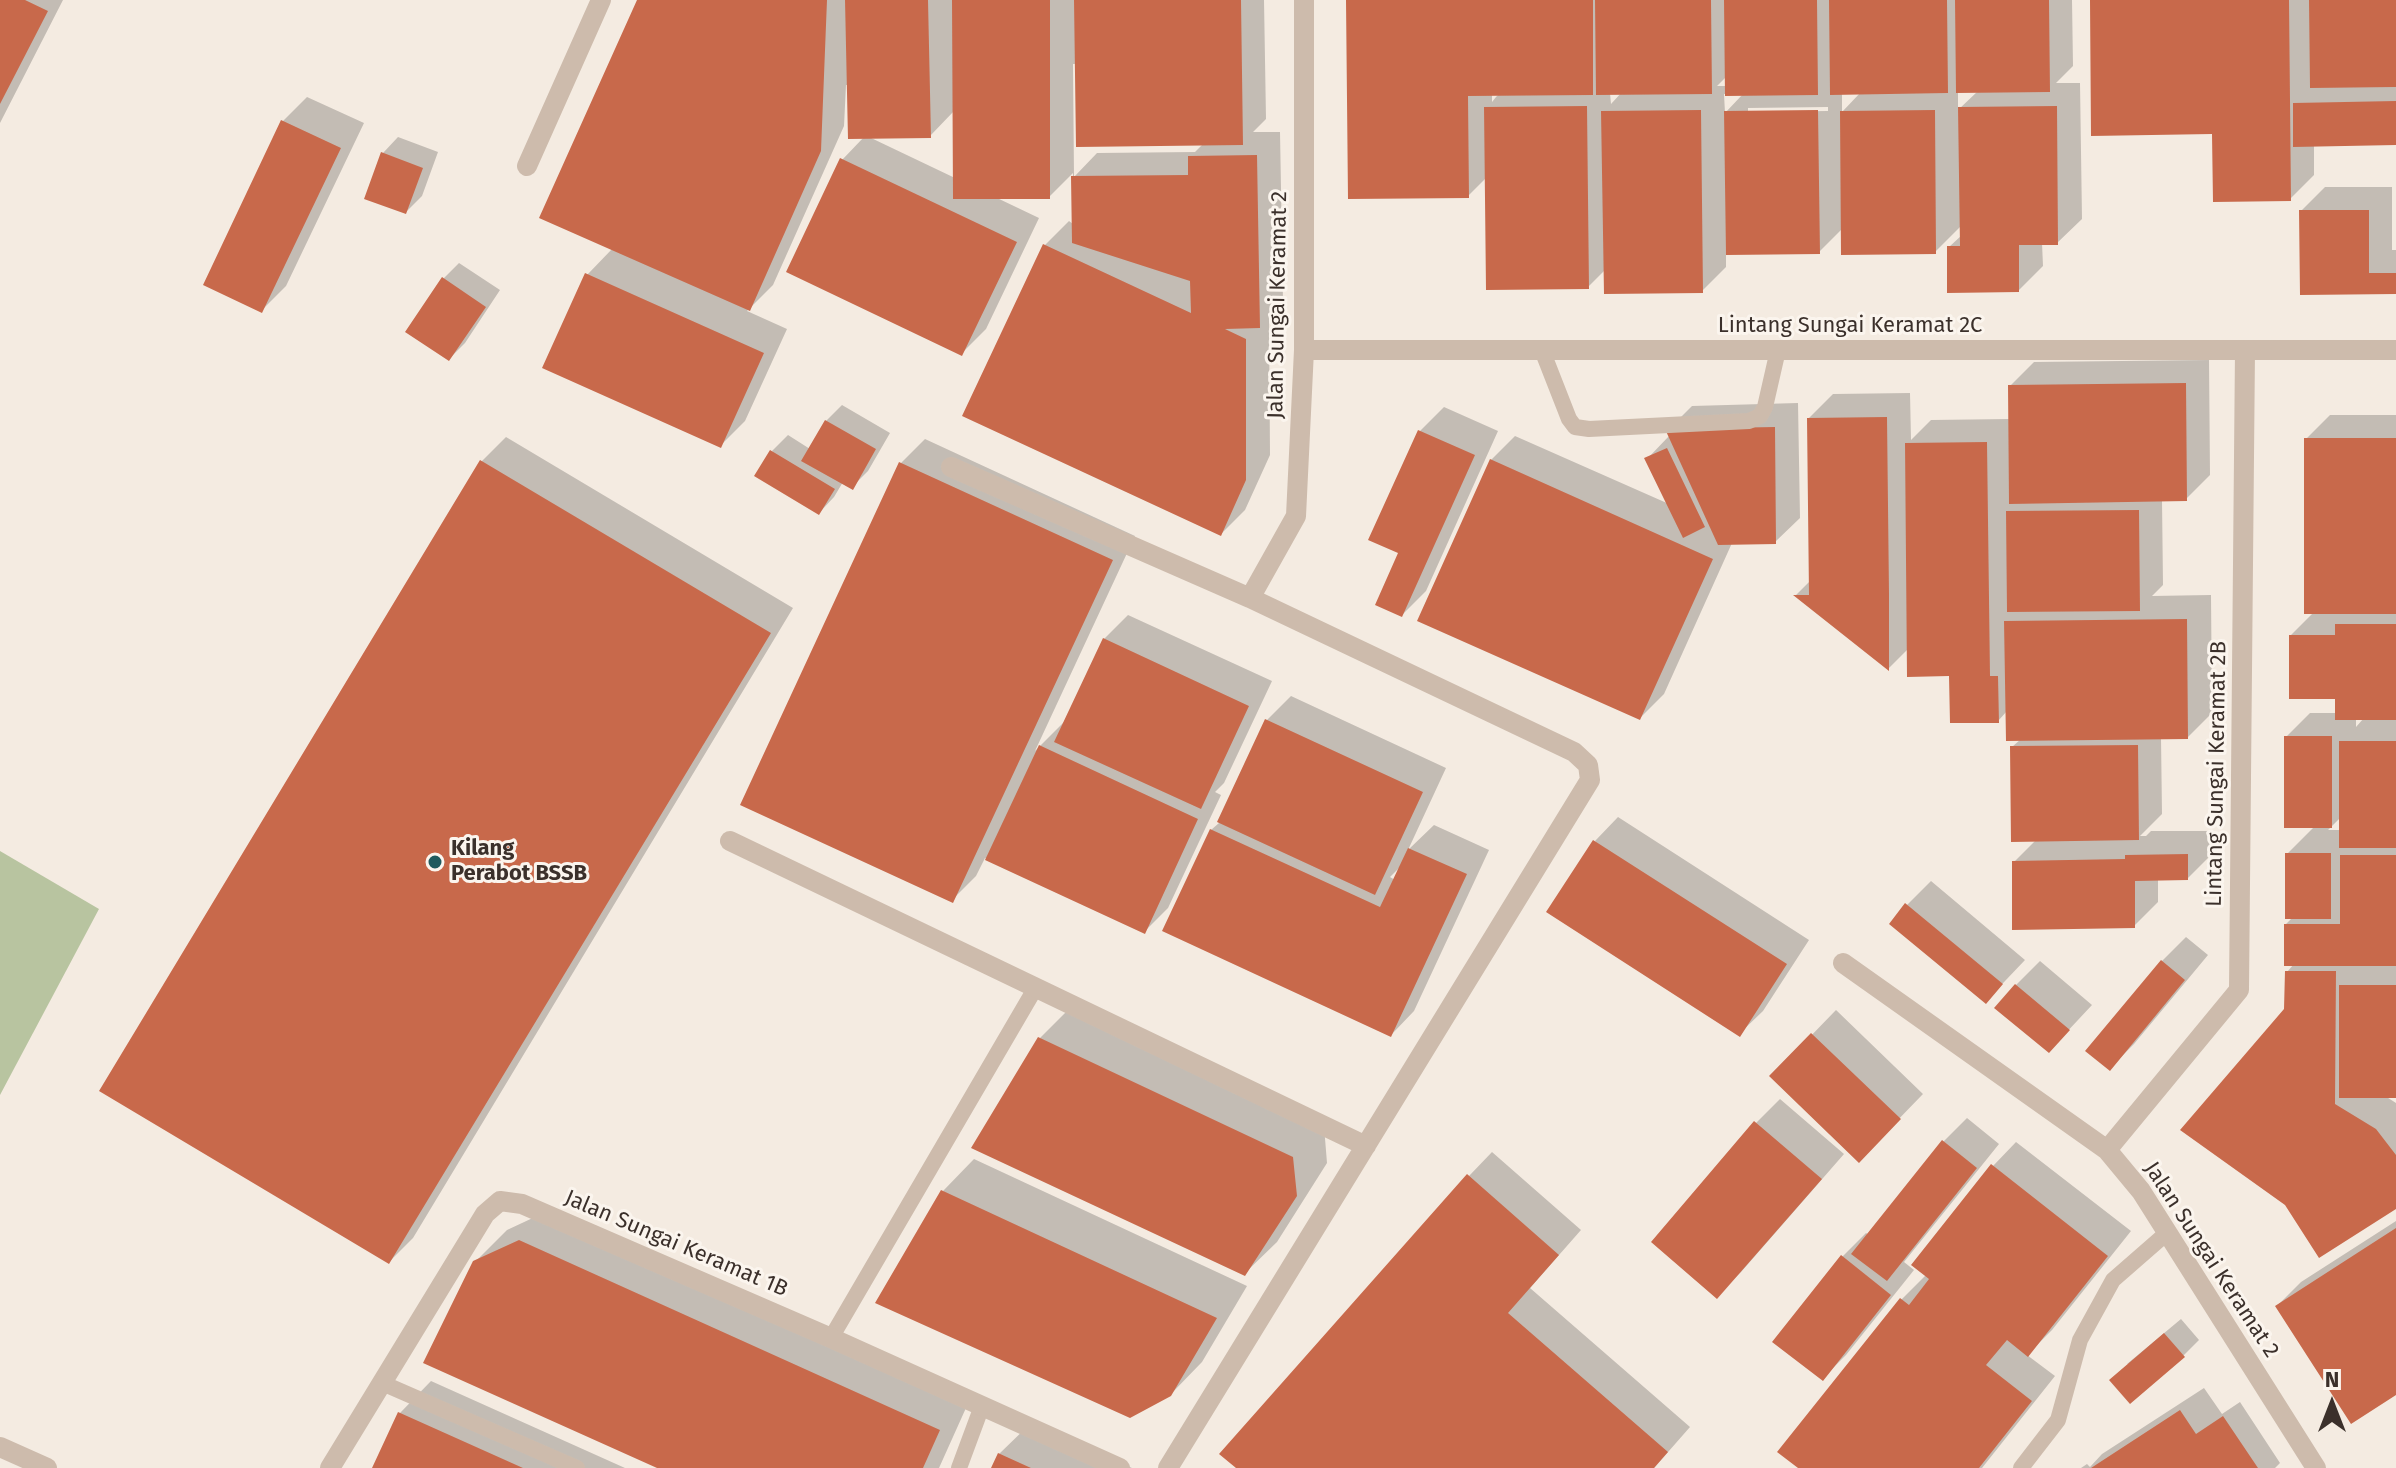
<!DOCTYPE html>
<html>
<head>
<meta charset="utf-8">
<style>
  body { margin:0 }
  #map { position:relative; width:2396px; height:1468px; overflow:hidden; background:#f4ebe1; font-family:"Fira Sans",sans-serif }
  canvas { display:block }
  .north { position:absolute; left:2292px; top:1364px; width:80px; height:80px; -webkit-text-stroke:6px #fbf5ee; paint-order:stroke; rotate:0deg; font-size:22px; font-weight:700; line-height:32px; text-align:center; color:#3b302b }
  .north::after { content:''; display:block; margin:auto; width:28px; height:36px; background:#3b302b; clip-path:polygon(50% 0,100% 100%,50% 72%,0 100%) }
</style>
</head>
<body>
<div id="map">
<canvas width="2396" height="1468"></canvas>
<div class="north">N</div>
</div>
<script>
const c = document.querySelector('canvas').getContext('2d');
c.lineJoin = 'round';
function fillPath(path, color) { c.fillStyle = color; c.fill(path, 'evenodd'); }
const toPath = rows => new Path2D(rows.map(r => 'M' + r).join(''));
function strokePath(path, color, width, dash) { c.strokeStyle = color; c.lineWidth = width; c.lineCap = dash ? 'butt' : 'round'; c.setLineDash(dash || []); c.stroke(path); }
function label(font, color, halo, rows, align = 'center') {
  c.font = font + ' "Fira Sans",sans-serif'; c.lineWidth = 6; c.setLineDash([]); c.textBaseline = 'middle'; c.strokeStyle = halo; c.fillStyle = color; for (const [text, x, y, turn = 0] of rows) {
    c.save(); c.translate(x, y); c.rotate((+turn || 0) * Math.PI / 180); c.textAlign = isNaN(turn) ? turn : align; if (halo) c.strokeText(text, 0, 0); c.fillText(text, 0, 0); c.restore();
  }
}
fillPath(toPath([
  [0,851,99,909,0,1095]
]), '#b8c4a0');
fillPath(toPath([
  [0,0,63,0,0,123],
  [639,0,1264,0,1266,119,1253,132,1280,132,1283,302,1269,316,1270,455,1245,510,1221,534,1045,245,1069,221,1073,224,1073,173,1049,197,995,197,1039,218,986,329,962,353,842,160,864,137,849,85,846,85,844,126,773,285,747,311,787,329,745,421,721,445,587,275,613,248],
  [1073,64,1077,64,1203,144,1195,152,1097,153,1074,177],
  [954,111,955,178,869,137,930,136],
  [1347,0,2072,0,2073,66,2056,83,2080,83,2082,219,2057,243,2042,243,2043,266,2019,290,1949,247,1962,235,1961,226,1935,252,1843,228,1819,252,1726,253,1726,267,1702,291,1605,270,1588,287,1486,178,1468,196],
  [1727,76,1727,86,1717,86],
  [1958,91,1978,91,1958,110],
  [1622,92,1611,104,1610,93],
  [1861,92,1842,112,1842,93],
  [1500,93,1496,97,1492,102,1492,94],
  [1724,94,1743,94,1725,113],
  [1828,107,1828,111,1748,112,1748,108],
  [2092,0,2396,0,2396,143,2314,144,2314,175,2290,199,2214,132],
  [307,97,364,123,286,286,262,310,205,284,283,121],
  [398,137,438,152,422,196,406,212,383,153],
  [2325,187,2392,187,2392,250,2396,250,2396,292,2302,293,2301,211],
  [459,263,500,290,465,343,449,359,444,278],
  [2209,360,2210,475,2186,499,2162,500,2163,585,2152,596,2211,595,2212,713,2188,737,2161,737,2162,814,2140,836,2146,836,2151,831,2212,831,2212,854,2188,878,2158,878,2158,902,2134,926,2014,862,2036,840,2012,747,2021,739,2007,711,1998,721,1951,674,1909,648,1889,668,1796,595,1811,580,1809,418,1833,394,1910,393,1911,440,1931,420,2010,419,2010,386,2034,362],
  [1798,403,1800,518,1775,542,1732,543,1664,694,1640,718,1491,460,1515,436,1669,504,1647,459,1670,435,1668,430,1692,406],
  [842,405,890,433,868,471,852,487,843,482,834,497,819,513,772,451,788,435,810,449,826,421],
  [1444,407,1498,431,1426,591,1402,615,1401,552,1420,431],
  [2330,415,2396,415,2396,1096,2385,1096,2396,1103,2396,1207,2320,1255,2286,1010,2287,972,2294,964,2286,924,2293,917,2287,854,2315,826,2286,737,2310,713,2337,713,2337,697,2291,635,2314,612,2306,439],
  [2356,718,2364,718,2356,727],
  [2341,817,2341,830,2328,830],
  [506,437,793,608,413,1238,389,1262,102,1090,482,461],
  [925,439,1135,536,1035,751,1064,722,1104,639,1128,615,1272,681,1224,783,1215,792,1221,795,1168,908,1144,932,985,858,976,876,952,900,742,804,901,463],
  [1291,696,1446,768,1408,850,1434,825,1489,850,1414,1011,1391,1035,1211,830,1219,823,1267,720],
  [1400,867,1395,880,1390,877],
  [1618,817,1809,940,1763,1011,1739,1034,1595,841],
  [1931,881,2025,960,1986,1001,1907,905],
  [2186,937,2208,955,2134,1044,2110,1068,2088,1051,2162,961],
  [2040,961,2092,1005,2049,1051,2016,985],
  [1071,1007,1324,1126,1327,1163,1277,1242,1245,1273,1040,1038],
  [1836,1010,1923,1094,1859,1160,1772,1076],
  [1780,1099,1844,1154,1741,1272,1717,1296,1756,1123],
  [1967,1118,1999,1144,1904,1262,1914,1270,1846,1355,1823,1378,1842,1257,1866,1233,1869,1235,1943,1142],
  [2016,1142,2131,1231,2052,1330,2027,1355,2055,1376,1982,1468,1801,1468,1902,1299,1927,1274,1993,1166],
  [1492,1152,1581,1230,1530,1288,1690,1427,1654,1468,1239,1468,1469,1176],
  [974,1159,1247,1286,1202,1362,1170,1395,943,1191],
  [552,1209,970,1399,939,1468,662,1468,475,1262,507,1230],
  [2396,1221,2396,1393,2277,1306,2301,1282],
  [2181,1319,2199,1340,2183,1356,2127,1364],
  [431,1381,625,1468,375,1468,400,1413],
  [2204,1388,2222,1414,2240,1402,2280,1463,2275,1468,2081,1468,2087,1464,2090,1467,2102,1454],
  [1031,1423,1132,1468,993,1468,999,1454]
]), '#0003');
fillPath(toPath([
  [0,0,25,0,48,11,0,104],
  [637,0,827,0,821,151,750,311,539,218],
  [845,0,928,0,931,138,848,139],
  [952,0,1050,0,1050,199,953,199],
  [1074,0,1241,0,1243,145,1076,147],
  [1346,0,1593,0,1593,95,1468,96,1469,198,1348,199],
  [1595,0,1711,0,1712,94,1596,95],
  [1724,0,1817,0,1818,95,1725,96],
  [1829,0,1947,0,1948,93,1830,95],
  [1955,0,2049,0,2050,92,1956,93],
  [2090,0,2289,0,2291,201,2213,202,2212,134,2091,136],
  [2309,0,2396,0,2396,87,2310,88],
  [2396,101,2396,145,2293,147,2293,103],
  [1587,106,1589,289,1486,290,1484,107],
  [2057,106,2058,245,2019,245,2019,292,1947,293,1947,246,1960,246,1958,107],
  [1701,110,1703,293,1604,294,1601,111],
  [1818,110,1820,254,1726,255,1724,111],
  [1935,110,1936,254,1841,255,1840,111],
  [281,120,341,148,262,313,203,285],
  [381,152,423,168,406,214,364,199],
  [1257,155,1260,328,1225,329,1246,339,1246,480,1221,536,962,416,1043,244,1191,313,1190,281,1072,243,1071,176,1188,175,1188,156],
  [840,158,1017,242,962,356,786,272],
  [2299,210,2369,210,2369,273,2396,273,2396,294,2300,295],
  [585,273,764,353,721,448,542,368],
  [442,277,486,307,449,361,405,332],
  [2186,383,2187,501,2009,504,2008,385],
  [1887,417,1889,594,1889,671,1793,595,1809,595,1807,418],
  [825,420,876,449,853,490,801,461],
  [1775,427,1776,544,1718,545,1665,429],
  [1418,430,1475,455,1402,617,1375,605,1398,553,1368,540],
  [2304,438,2396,438,2396,614,2304,614],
  [1987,442,1990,676,1998,676,1999,723,1950,723,1949,676,1907,677,1905,443],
  [1667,448,1705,527,1683,538,1644,458],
  [770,450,835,489,819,515,754,476],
  [1490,459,1713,559,1640,720,1417,621],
  [480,460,771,633,389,1264,99,1091],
  [899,462,1113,560,953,903,740,805],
  [2139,510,2140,611,2007,612,2006,511],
  [2187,619,2188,739,2006,741,2004,621],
  [2335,624,2396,624,2396,720,2335,720,2335,699,2289,699,2289,635,2335,635],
  [1103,638,1249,706,1201,809,1054,742],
  [1265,719,1423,792,1375,895,1217,822],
  [2284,736,2332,736,2332,828,2284,828],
  [2339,741,2396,741,2396,848,2339,848],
  [1039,745,1198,819,1145,934,985,860],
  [2138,745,2139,840,2011,842,2010,746],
  [1210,829,1380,907,1408,848,1467,874,1391,1037,1162,931],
  [1593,840,1787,964,1740,1037,1546,912],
  [2285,853,2331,853,2331,919,2285,919],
  [2188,854,2188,880,2135,881,2135,928,2012,930,2012,861,2125,859,2125,855],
  [2340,855,2396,855,2396,966,2284,966,2284,924,2340,924],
  [1905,903,2003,984,1986,1004,1889,924],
  [2161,960,2185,980,2110,1071,2085,1051],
  [2285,971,2336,971,2335,1104,2376,1129,2396,1155,2396,1209,2319,1258,2285,1205,2180,1130,2284,1009],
  [2015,984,2070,1030,2049,1053,1994,1008],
  [2339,985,2396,985,2396,1098,2339,1098],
  [1811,1033,1901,1119,1859,1163,1769,1076],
  [1038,1037,1293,1157,1297,1196,1245,1276,971,1148],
  [1754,1121,1822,1179,1717,1299,1651,1242],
  [1942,1140,1977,1168,1887,1281,1851,1254],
  [1991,1164,2108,1256,2028,1357,2007,1340,1986,1365,2032,1401,1979,1468,1798,1468,1777,1452,1900,1298,1909,1305,1929,1279,1911,1265],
  [1467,1174,1559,1255,1508,1313,1668,1452,1654,1468,1236,1468,1219,1454],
  [941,1190,1217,1318,1171,1396,1130,1418,875,1303],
  [2396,1228,2396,1395,2351,1424,2275,1306],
  [519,1240,940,1430,923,1468,657,1468,423,1363,473,1261],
  [1841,1255,1891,1295,1823,1381,1772,1342],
  [2164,1333,2185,1357,2130,1404,2109,1380],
  [2180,1410,2196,1434,2223,1416,2258,1468,2091,1468],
  [398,1412,523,1468,372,1468],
  [998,1453,1031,1468,991,1468]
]), '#c8694b');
strokePath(toPath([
  [1542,350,1569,419,1575,427,1589,429,1749,421,1760,416,1765,407,1778,350],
  [831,1338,1036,987],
  [382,1383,577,1468],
  [959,1468,982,1406],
  [2021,1468,2058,1420,2080,1340,2113,1280,2168,1232]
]), '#cdbbac', 16);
strokePath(toPath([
  [527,166,601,0],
  [1304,350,2396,350],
  [951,467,1250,598,1574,752,1588,765,1590,780,1168,1468],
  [1250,598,1296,516,1304,350,1304,0],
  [730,841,1366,1146],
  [1843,963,2107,1150,2141,1191,2316,1468],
  [2107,1150,2239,990,2245,350],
  [0,1447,47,1468],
  [330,1468,485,1214,500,1201,522,1204,831,1338,1120,1468]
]), '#cdbbac', 20);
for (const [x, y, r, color] of [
  [435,862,8,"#1f5a5e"]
]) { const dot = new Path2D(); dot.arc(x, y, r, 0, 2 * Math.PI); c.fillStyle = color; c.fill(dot); strokePath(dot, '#fbf5ee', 3); }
label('22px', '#3b302b', '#fbf5ee', [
  ["Jalan Sungai Keramat 2",1278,305,-89],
  ["Lintang Sungai Keramat 2C",1850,326],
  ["Lintang Sungai Keramat 2B",2217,774,-89],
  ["Jalan Sungai Keramat 1B",676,1244,23],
  ["Jalan Sungai Keramat 2",2211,1260,57]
]);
label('bold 22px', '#3b302b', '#fbf5ee', [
  ["Kilang",451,849],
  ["Perabot BSSB",451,874]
], 'left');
</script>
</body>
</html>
